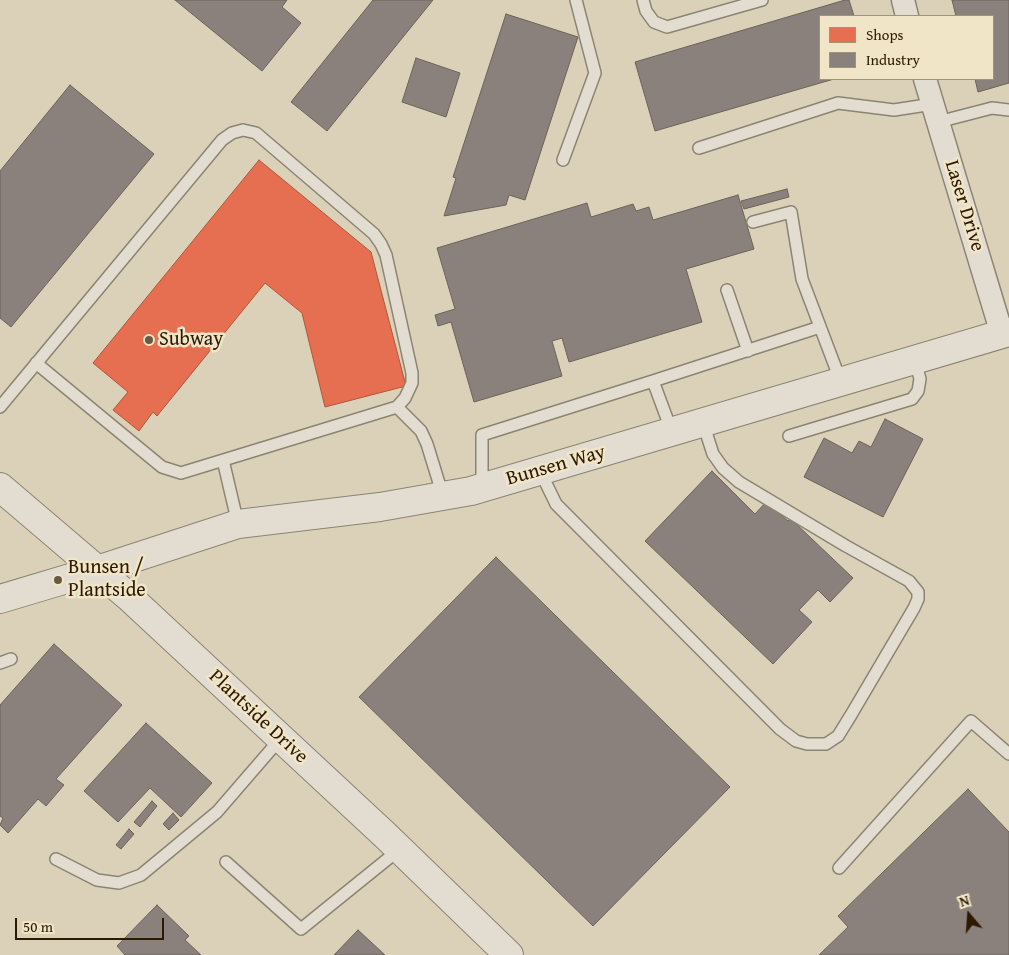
<!DOCTYPE html>
<html>
<head>
<meta charset="utf-8">
<style>
  body { margin:0 }
  #map { position:relative; width:1009px; height:955px; overflow:hidden; background:#dbd1b9; font-family:"Gentium Book Plus",serif }
  canvas { display:block }
  .legend { position:absolute; left:819px; top:15px; width:175px; height:65px; box-sizing:border-box; background:#f1e5c8; border:1px solid #a29378; margin:0; padding:6px 9px; list-style:none; font-size:15px; color:#2c1900 }
  .legend li { display:flex; align-items:center; gap:10px; height:25px }
  .legend b { width:25px; border:1px solid #a29378 }
  .north { position:absolute; left:944px; top:890px; width:50px; height:50px; -webkit-text-stroke:4px #f1e5c8; paint-order:stroke; rotate:342deg; font-size:14px; font-weight:700; line-height:20px; text-align:center; color:#2c1900 }
  .north::after { content:''; display:block; margin:auto; width:18px; height:22px; background:#2c1900; clip-path:polygon(50% 0,100% 100%,50% 72%,0 100%) }
  .scale { position:absolute; left:15px; top:918px; width:149px; height:22px; box-sizing:border-box; border:2px solid #2c1900; border-top:0; padding-left:6px; font-size:15px; line-height:18px; white-space:nowrap; color:#2c1900; -webkit-text-stroke:4px #f1e5c8; paint-order:stroke }
</style>
</head>
<body>
<div id="map">
<canvas width="1009" height="955"></canvas>
<ul class="legend">
<li><b style="height:14px;background:#e76f51"></b>Shops</li>
<li><b style="height:14px;background:#8a817c"></b>Industry</li>
</ul>
<div class="north">N</div>
<div class="scale">50 m</div>
</div>
<script>
const c = document.querySelector('canvas').getContext('2d');
c.lineJoin = 'round';
function fillPath(path, color) { c.fillStyle = color; c.fill(path, 'evenodd'); }
const toPath = rows => new Path2D(rows.map(r => 'M' + r).join(''));
function strokePath(path, color, width, dash) { c.strokeStyle = color; c.lineWidth = width; c.lineCap = dash ? 'butt' : 'round'; c.setLineDash(dash || []); c.stroke(path); }
function label(font, color, halo, rows, align = 'center') {
  c.font = font + ' "Gentium Book Plus",serif'; c.lineWidth = 5; c.setLineDash([]); c.textBaseline = 'middle'; c.strokeStyle = halo; c.fillStyle = color; for (const [text, x, y, turn = 0] of rows) {
    c.save(); c.translate(x, y); c.rotate((+turn || 0) * Math.PI / 180); c.textAlign = isNaN(turn) ? turn : align; if (halo) c.strokeText(text, 0, 0); c.fillText(text, 0, 0); c.restore();
  }
}
const shops = toPath([
  [259,160,371,252,406,386,325,407,302,313,265,283,157,416,153,412,139,431,113,410,128,392,93,363,259,160]
]);
fillPath(shops, '#e76f51');
strokePath(shops, '#af5539', 1);
const industry = toPath([
  [175,0,287,0,282,7,301,23,262,71,175,0],
  [373,0,433,0,327,131,291,102,373,0],
  [845,0,849,0,854,16,820,16,820,79,834,79,655,131,635,62,845,0],
  [952,0,1009,0,1009,83,978,92,975,79,993,79,993,16,956,16,952,0],
  [506,14,578,37,577,40,525,200,509,195,506,205,444,216,456,178,453,177,506,14],
  [416,58,460,73,446,117,402,102,416,58],
  [70,85,154,154,11,327,0,318,0,171,70,85],
  [787,189,789,197,744,209,741,201,787,189],
  [738,195,754,249,686,269,702,322,569,362,562,338,552,341,562,376,474,402,451,322,438,326,435,315,455,309,437,248,587,203,591,217,633,204,636,211,649,207,653,220,738,195],
  [885,419,923,439,883,517,804,477,824,438,852,453,859,441,871,447,885,419],
  [712,471,755,514,766,502,788,521,791,519,853,578,830,602,818,590,799,610,812,622,773,664,645,541,712,471],
  [496,557,730,787,593,926,359,697,496,557],
  [54,644,122,705,56,779,64,785,46,806,38,799,8,833,0,825,3,818,0,816,0,705,54,644],
  [146,723,212,783,181,817,150,788,118,822,84,791,146,723],
  [968,789,1009,832,1009,955,819,955,848,927,838,916,968,789],
  [152,801,157,806,140,827,134,822,152,801],
  [173,813,179,820,169,830,163,824,173,813],
  [129,829,134,834,121,849,116,845,129,829],
  [157,905,189,936,185,940,201,955,125,955,117,946,157,905],
  [358,930,385,955,334,955,358,930]
]);
fillPath(industry, '#8a817c');
strokePath(industry, '#6e6257', 1);
const service = toPath([
  [643,0,646,11,654,22,667,27,762,0],
  [938,122,992,108,1009,110],
  [699,148,838,103,894,110,933,104],
  [563,160,595,73,576,0],
  [753,222,791,212,802,279,841,382],
  [727,290,748,351],
  [653,381,820,327],
  [0,407,222,140,232,133,243,130,256,133,374,234,381,244,386,255,412,373,412,383,405,398,397,407,181,473,162,467,36,363],
  [397,407,421,431,427,444,443,496],
  [789,436,912,399,918,391,920,379,915,360],
  [223,460,238,524],
  [540,471,556,504,780,729,796,741,807,744,826,744,838,736,851,715,914,608,918,599,918,592,909,581,846,546,739,482,723,468,713,454,703,423],
  [482,488,482,435,653,381,672,432],
  [0,663,11,659],
  [56,859,97,880,119,883,141,875,217,812,281,738],
  [226,862,301,929,400,849],
  [839,868,971,721,1009,754]
]);
const minor = toPath([
  [903,0,907,16],
  [925,79,1002,334]
]);
const tertiary = toPath([
  [0,487,129,597,385,835,509,955],
  [0,599,97,570,238,524,380,507,471,491,1009,332]
]);
strokePath(service, '#8c8473', 14);
strokePath(minor, '#8c8473', 25);
strokePath(tertiary, '#8c8473', 30);
strokePath(service, '#e3ddd1', 11);
strokePath(minor, '#e3ddd1', 22);
strokePath(tertiary, '#e3ddd1', 28);
for (const [x, y, r, color] of [
  [149,340,5,"#695941"],
  [58,580,5,"#695941"]
]) { const dot = new Path2D(); dot.arc(x, y, r, 0, 2 * Math.PI); c.fillStyle = color; c.fill(dot); strokePath(dot, '#f1e5c8', 2); }
label('20px', '#2c1900', '#f1e5c8', [
  ["Laser Drive",964,206,73],
  ["Bunsen Way",556,466,-16],
  ["Plantside Drive",258,717,43]
]);
label('20px', '#2c1900', '#f1e5c8', [
  ["Subway",159,340],
  ["Bunsen /",68,568],
  ["Plantside",68,591]
], 'left');
</script>
</body>
</html>
